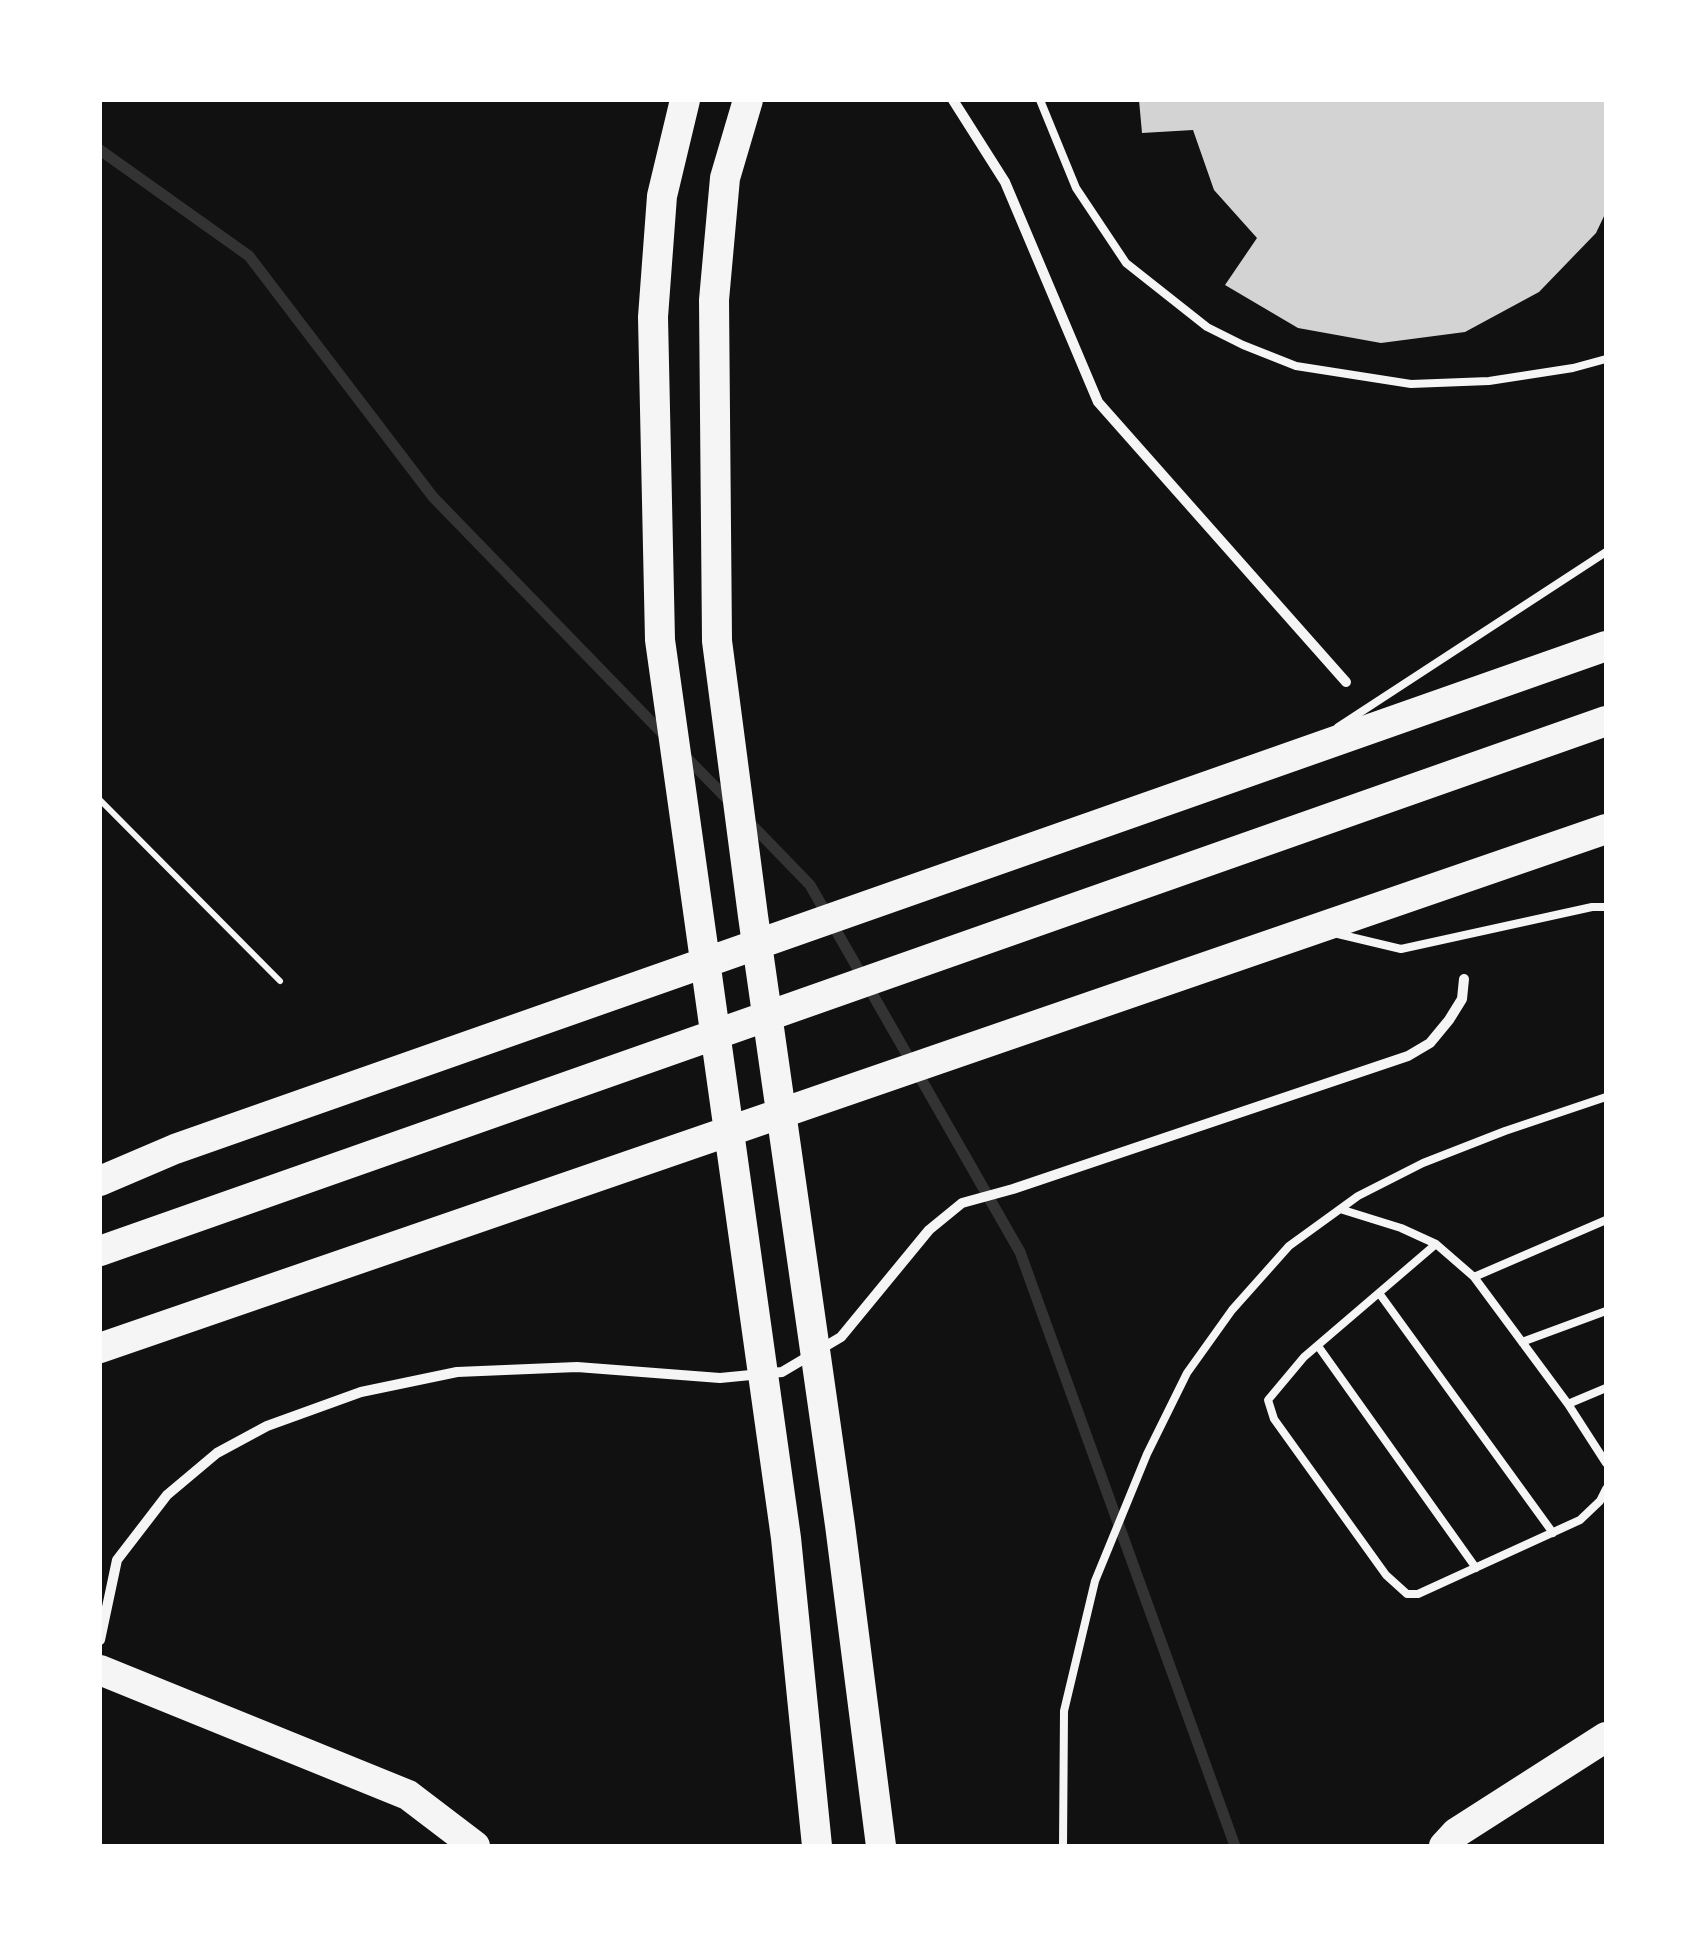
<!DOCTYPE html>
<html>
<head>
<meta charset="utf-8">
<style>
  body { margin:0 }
  #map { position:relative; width:1706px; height:1946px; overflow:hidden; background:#111; font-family:Lato,sans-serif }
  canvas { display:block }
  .frame { position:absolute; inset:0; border:102px solid #fff; pointer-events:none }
</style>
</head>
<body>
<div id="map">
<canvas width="1706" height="1946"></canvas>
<div class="frame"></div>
</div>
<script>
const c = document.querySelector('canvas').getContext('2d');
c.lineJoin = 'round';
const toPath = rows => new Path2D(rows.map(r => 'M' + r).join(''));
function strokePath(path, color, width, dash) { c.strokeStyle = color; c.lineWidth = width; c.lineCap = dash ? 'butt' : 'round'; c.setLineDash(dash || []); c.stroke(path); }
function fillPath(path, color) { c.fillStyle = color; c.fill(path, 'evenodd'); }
strokePath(toPath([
  [100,150,249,256,433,497,666,737],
  [683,754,733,805],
  [749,822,810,885,1020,1252,1235,1846]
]), '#333', 11);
fillPath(toPath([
  [1139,100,1606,100,1606,212,1596,233,1539,292,1465,332,1381,343,1298,328,1225,285,1257,238,1214,190,1193,130,1142,133]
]), '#d3d3d3');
strokePath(toPath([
  [100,800,280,981]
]), '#f5f5f5', 6);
strokePath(toPath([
  [1040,100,1076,188,1126,263,1207,327,1243,345,1296,366,1411,384,1489,381,1573,368,1606,359],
  [1338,727,1606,552],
  [1338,934,1401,949,1592,907,1606,907],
  [1340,1209,1401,1228,1436,1244,1474,1277,1568,1404,1606,1388],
  [1436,1244,1304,1357,1268,1400,1274,1419,1386,1575,1407,1594,1418,1594,1580,1520,1600,1501,1606,1489],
  [1474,1277,1606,1220],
  [1379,1293,1553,1533],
  [1522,1342,1606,1311],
  [1318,1346,1476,1568],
  [1568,1404,1606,1463],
  [1063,1846,1064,1711,1095,1581,1147,1454,1187,1373,1232,1310,1289,1246,1358,1196,1423,1163,1505,1131,1606,1097]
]), '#f5f5f5', 8);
strokePath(toPath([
  [953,100,1005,182,1098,402,1346,682],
  [100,1640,117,1560,167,1495,217,1453,267,1426,361,1392,457,1372,577,1367,720,1378,782,1372,841,1337,929,1230,962,1203,1013,1189,1408,1056,1430,1043,1449,1020,1462,999,1464,979]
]), '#f5f5f5', 10);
strokePath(toPath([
  [685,100,662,196,653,317,660,640,786,1538,817,1846],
  [748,100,725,178,714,300,717,641,753,916,840,1525,881,1846],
  [100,1181,175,1149,1606,646],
  [100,1251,1606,721],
  [100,1348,1606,829],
  [100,1670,408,1795,475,1846],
  [1444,1846,1456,1833,1606,1737]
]), '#f5f5f5', 30);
</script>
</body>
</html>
